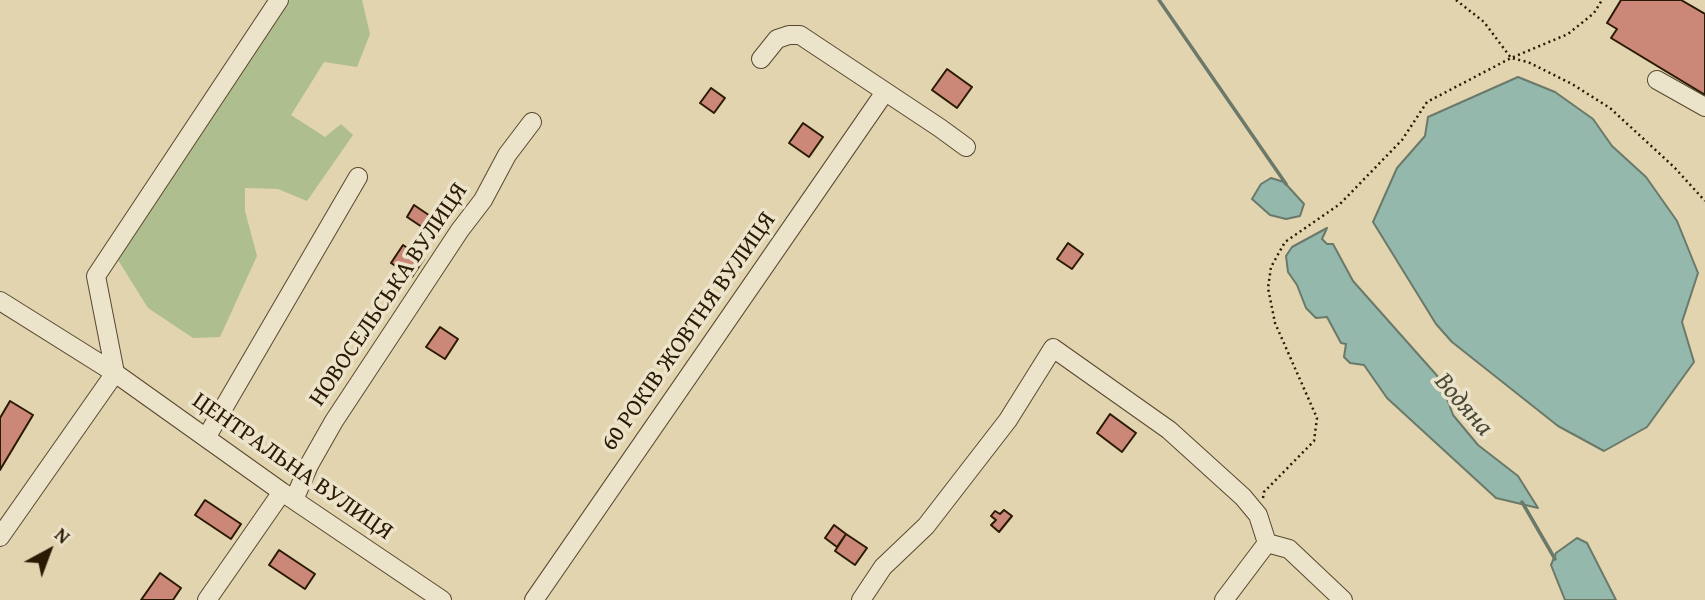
<!DOCTYPE html>
<html>
<head>
<meta charset="utf-8">
<style>
  body { margin:0 }
  #map { position:relative; width:1705px; height:600px; overflow:hidden; background:#e2d4af; font-family:"Gentium Book Plus",serif }
  canvas { display:block }
  .north { position:absolute; left:14px; top:516px; width:70px; height:70px; -webkit-text-stroke:5px #ece3cb; paint-order:stroke; rotate:41deg; font-size:19px; font-weight:700; line-height:28px; text-align:center; color:#2a1a04 }
  .north::after { content:''; display:block; margin:auto; width:24px; height:32px; background:#2a1a04; clip-path:polygon(50% 0,100% 100%,50% 72%,0 100%) }
</style>
</head>
<body>
<div id="map">
<canvas width="1705" height="600"></canvas>
<div class="north">N</div>
</div>
<script>
const c = document.querySelector('canvas').getContext('2d');
c.lineJoin = 'round';
function fillPath(path, color) { c.fillStyle = color; c.fill(path, 'evenodd'); }
const toPath = rows => new Path2D(rows.map(r => 'M' + r).join(''));
function strokePath(path, color, width, dash) { c.strokeStyle = color; c.lineWidth = width; c.lineCap = dash ? 'butt' : 'round'; c.setLineDash(dash || []); c.stroke(path); }
function label(font, color, halo, rows, align = 'center') {
  c.font = font + ' "Gentium Book Plus",serif'; c.lineWidth = 7; c.setLineDash([]); c.textBaseline = 'middle'; c.strokeStyle = halo; c.fillStyle = color; for (const [text, x, y, turn = 0] of rows) {
    c.save(); c.translate(x, y); c.rotate((+turn || 0) * Math.PI / 180); c.textAlign = isNaN(turn) ? turn : align; if (halo) c.strokeText(text, 0, 0); c.fillText(text, 0, 0); c.restore();
  }
}
fillPath(toPath([
  [290,0,362,0,370,34,357,67,324,62,291,115,325,137,341,124,353,135,307,201,278,189,245,188,245,211,257,256,220,337,193,338,148,308,118,260]
]), '#aebe8f');
const water = toPath([
  [1518,77,1555,92,1593,119,1612,146,1646,177,1677,221,1698,273,1682,322,1694,362,1647,427,1604,451,1558,426,1452,342,1436,324,1373,222,1397,168,1425,136,1428,117,1518,77],
  [1271,178,1284,182,1304,204,1300,216,1286,219,1270,215,1252,199,1261,184,1271,178],
  [1327,228,1322,239,1327,244,1333,244,1353,281,1440,379,1453,415,1478,445,1518,476,1538,508,1496,498,1387,398,1364,365,1350,363,1344,357,1346,344,1341,343,1327,317,1316,318,1306,308,1297,285,1288,272,1286,256,1292,247,1327,228],
  [1577,538,1587,543,1616,600,1565,600,1551,565,1556,553,1577,538]
]);
fillPath(water, '#95b8ac');
strokePath(water, '#6a7969', 2);
strokePath(toPath([
  [1159,0,1286,184],
  [1522,502,1555,559]
]), '#6a7969', 3.5);
const building = toPath([
  [1621,0,1681,0,1705,14,1705,95,1611,38,1617,29,1607,23,1621,0],
  [947,69,972,87,957,108,932,90,947,69],
  [711,88,725,98,714,113,700,103,711,88],
  [803,123,823,137,809,157,789,143,803,123],
  [414,205,445,226,437,237,407,217,414,205],
  [1068,243,1083,254,1072,269,1057,259,1068,243],
  [403,245,424,259,412,277,391,263,403,245],
  [440,327,458,339,445,359,426,347,440,327],
  [10,401,33,415,0,470,0,418,10,401],
  [1110,414,1136,433,1122,452,1097,433,1110,414],
  [205,500,241,524,231,539,195,515,205,500],
  [1004,510,1012,516,999,532,991,525,996,520,991,516,995,511,1000,514,1004,510],
  [834,525,846,534,837,547,825,538,834,525],
  [846,534,867,548,855,565,835,551,846,534],
  [279,550,315,574,305,589,269,565,279,550],
  [160,573,181,588,173,600,141,600,160,573]
]);
fillPath(building, '#cb8879');
strokePath(building, '#2a1a04', 2);
const minor = toPath([
  [761,59,777,39,789,35,800,35,940,128,966,147],
  [1657,80,1705,107],
  [0,301,115,373,282,492,442,600],
  [206,438,358,177],
  [294,500,309,465,334,421,460,230,483,200,507,155,532,122],
  [0,537,115,373,96,276,279,0],
  [1267,543,1289,549,1343,600],
  [207,600,282,492],
  [534,600,885,92],
  [861,600,883,567,926,526,1008,420,1053,348,1169,430,1243,497,1258,515,1267,543],
  [1224,600,1267,543]
]);
strokePath(minor, '#58482f', 20);
strokePath(toPath([
  [1456,0,1484,22,1511,58,1528,62,1572,84,1610,108,1674,167,1705,201],
  [1263,498,1264,492,1314,441,1317,418,1275,323,1268,288,1271,267,1285,242,1340,204,1402,140,1427,102,1511,58,1568,34,1594,13,1602,0]
]), '#2a1a04', 2.5, [2, 3.5]);
strokePath(minor, '#ece3cb', 18);
label('24px', '#2a1a04', '#ece3cb', [
  ["НОВОСЕЛЬСЬКА ВУЛИЦЯ",389,295,-56],
  ["60 РОКІВ ЖОВТНЯ ВУЛИЦЯ",689,332,-55],
  ["ЦЕНТРАЛЬНА ВУЛИЦЯ",292,467,35]
]);
label('italic 26px', '#4a4936', '#ece3cb', [
  ["Водяна",1463,405,49]
]);
</script>
</body>
</html>
